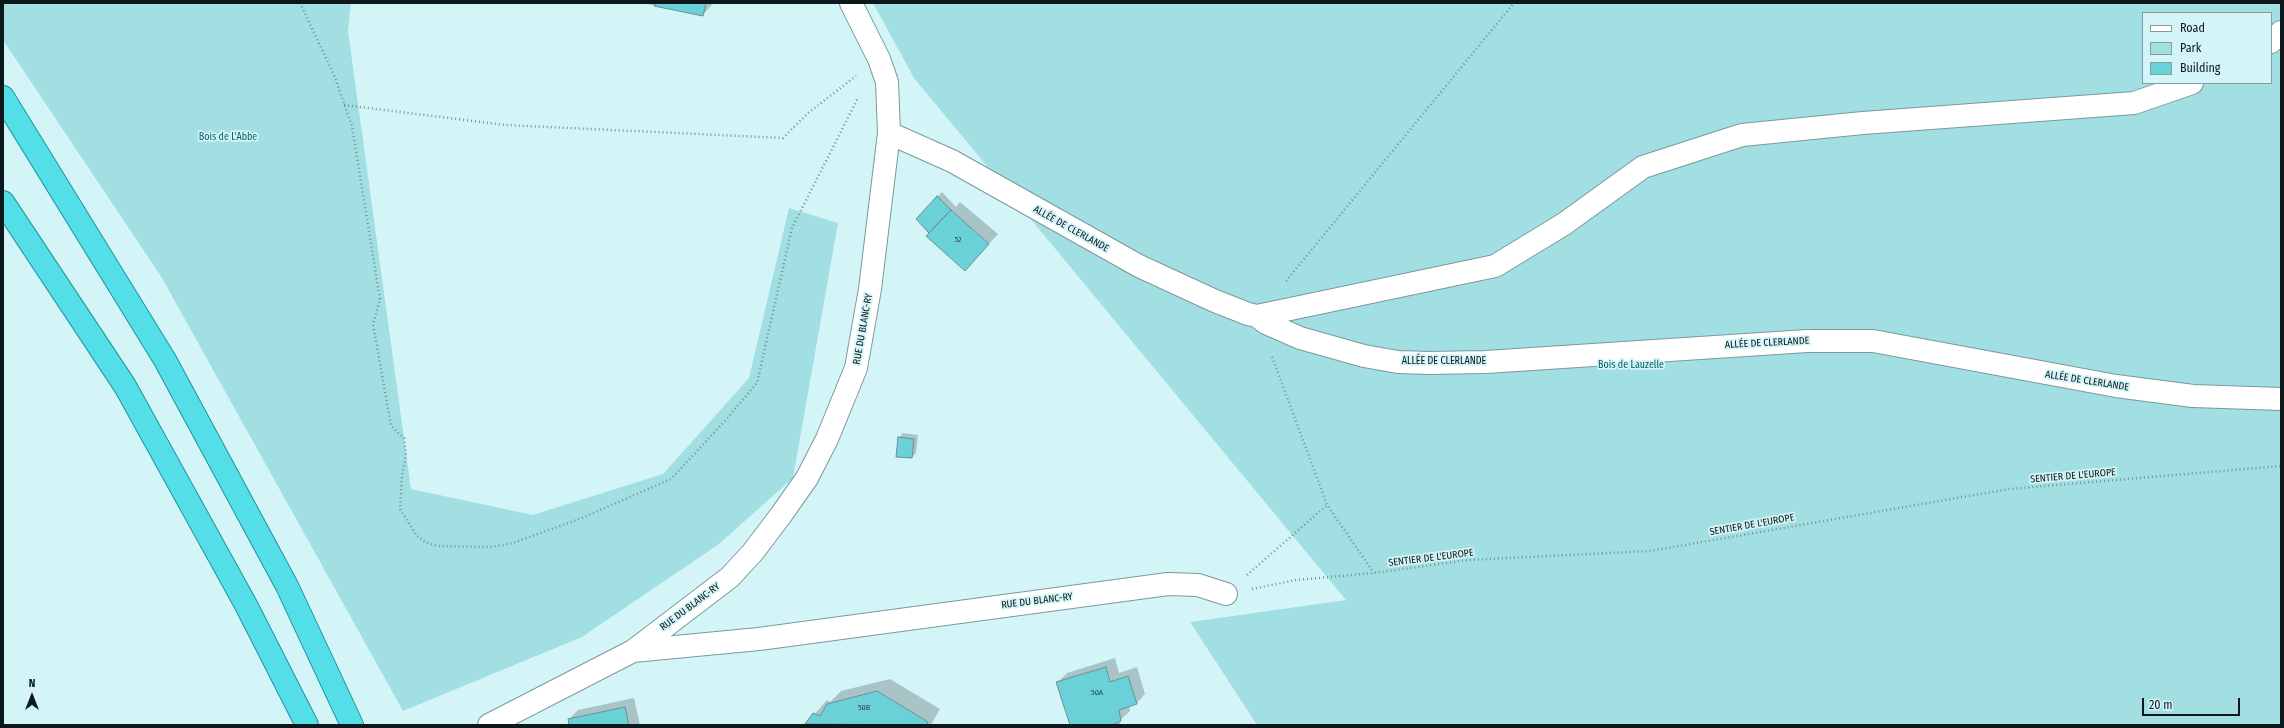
<!DOCTYPE html>
<html>
<head>
<meta charset="utf-8">
<style>
  body { margin:0 }
  #map { position:relative; width:2284px; height:728px; overflow:hidden; background:#d4f5f8; font-family:"Fira Sans Condensed",sans-serif }
  canvas { display:block }
  .frame { position:absolute; inset:0; border:4px solid #0c1819; pointer-events:none }
  .legend { position:absolute; left:2142px; top:12px; width:130px; height:72px; box-sizing:border-box; background:#d4f5f8; border:1px solid #849d9f; margin:0; padding:5px 7px; list-style:none; font-size:12px; color:#0c1819 }
  .legend li { display:flex; align-items:center; gap:8px; height:20px }
  .legend b { width:20px; border:1px solid #849d9f }
  .north { position:absolute; left:12px; top:676px; width:40px; height:40px; -webkit-text-stroke:3px #d4f5f8; paint-order:stroke; rotate:0deg; font-size:11px; font-weight:700; line-height:16px; text-align:center; color:#0c1819 }
  .north::after { content:''; display:block; margin:auto; width:14px; height:18px; background:#0c1819; clip-path:polygon(50% 0,100% 100%,50% 72%,0 100%) }
  .scale { position:absolute; left:2142px; top:698px; width:98px; height:18px; box-sizing:border-box; border:2px solid #0c1819; border-top:0; padding-left:5px; font-size:12px; line-height:14px; white-space:nowrap; color:#0c1819; -webkit-text-stroke:3px #d4f5f8; paint-order:stroke }
</style>
</head>
<body>
<div id="map">
<canvas width="2284" height="728"></canvas>
<div class="frame"></div>
<ul class="legend">
<li><b style="height:5px;background:#fff"></b>Road</li>
<li><b style="height:11px;background:#a2dfe3"></b>Park</li>
<li><b style="height:11px;background:#6bd1d9"></b>Building</li>
</ul>
<div class="north">N</div>
<div class="scale">20 m</div>
</div>
<script>
const c = document.querySelector('canvas').getContext('2d');
c.lineJoin = 'round';
function fillPath(path, color) { c.fillStyle = color; c.fill(path, 'evenodd'); }
const toPath = rows => new Path2D(rows.map(r => 'M' + r).join(''));
function strokePath(path, color, width, dash) { c.strokeStyle = color; c.lineWidth = width; c.lineCap = dash ? 'butt' : 'round'; c.setLineDash(dash || []); c.stroke(path); }
function label(font, color, halo, rows, align = 'center') {
  c.font = font + ' "Fira Sans Condensed",sans-serif'; c.lineWidth = 3.5; c.setLineDash([]); c.textBaseline = 'middle'; c.strokeStyle = halo; c.fillStyle = color; for (const [text, x, y, turn = 0] of rows) {
    c.save(); c.translate(x, y); c.rotate((+turn || 0) * Math.PI / 180); c.textAlign = isNaN(turn) ? turn : align; if (halo) c.strokeText(text, 0, 0); c.fillText(text, 0, 0); c.restore();
  }
}
fillPath(toPath([
  [3,3,351,3,348,31,411,489,533,515,663,474,749,378,789,208,838,223,793,478,719,544,582,637,403,711,162,278,3,40],
  [873,3,2281,3,2281,725,1257,725,1190,622,1346,600,914,78],
  [2143,13,2271,13,2271,83,2143,83]
]), '#a2dfe3');
fillPath(toPath([
  [642,3,713,3,703,15],
  [942,192,956,207,960,202,998,234,965,270,917,219],
  [903,433,918,435,916,453,912,457,899,438],
  [1115,658,1119,673,1137,667,1145,694,1136,704,1129,706,1130,711,1119,721,1121,725,1071,725,1058,682,1067,673],
  [890,679,940,709,931,725,806,724,827,700,830,702,841,691],
  [634,698,640,725,570,725,569,719,578,710]
]), '#0003');
const building = toPath([
  [655,3,706,3,703,16,654,6,655,3],
  [937,196,951,210,929,233,916,219,937,196],
  [951,210,989,244,965,271,926,236,951,210],
  [898,437,914,439,912,458,896,457,898,437],
  [1106,667,1110,682,1128,676,1137,704,1119,710,1121,721,1112,725,1070,725,1056,682,1106,667],
  [877,691,928,722,927,725,805,724,813,713,820,716,827,704,877,691],
  [625,707,629,725,569,725,568,719,625,707]
]);
fillPath(building, '#6bd1d9');
strokePath(building, '#6f8e90', 1);
const minor = toPath([
  [2271,42,2281,32],
  [889,133,952,161,1139,266,1215,301,1248,314,1257,316,1495,266,1564,224,1643,167,1742,135,1863,123,2134,103,2192,83],
  [1257,316,1266,323,1300,338,1364,356,1398,362,1429,363,1486,362,1807,341,1873,341,2116,386,2193,396,2281,399],
  [633,651,759,639,1168,584,1198,585,1226,594],
  [489,725,633,651,730,577,753,552,781,515,807,478,827,439,856,368,870,289,889,133,887,82,879,59,851,3]
]);
const trunk = toPath([
  [3,97,165,360,287,586,352,725],
  [3,202,125,386,246,605,307,725]
]);
strokePath(minor, '#7b999c', 24);
strokePath(trunk, '#20949c', 24);
strokePath(toPath([
  [300,3,334,75,352,126,380,299,373,324,391,426,404,438,406,456,402,475,400,509,417,536,425,542,437,546,491,547,513,543,582,518,671,479,724,422,757,383,792,228,858,98],
  [344,105,505,125,783,138,808,113,856,76],
  [1286,281,1514,3],
  [1272,357,1327,505,1374,573],
  [1247,575,1327,505],
  [1252,589,1296,580,1374,573,1468,560,1650,551,2009,489,2281,466]
]), '#799092', 2.5, [1, 3]);
strokePath(minor, '#fff', 22);
strokePath(trunk, '#54dfe8', 22);
label('8px', '#244649', null, [
  ["52",958,240],
  ["50A",1097,693],
  ["50B",864,708]
]);
label('10px', '#005f66', '#d4f5f8', [
  ["Bois de L'Abbe",228,137],
  ["Bois de Lauzelle",1631,365]
]);
label('10px', '#0c1819', '#d4f5f8', [
  ["ALLÉE DE CLERLANDE",1071,229,29],
  ["RUE DU BLANC-RY",863,329,-80],
  ["ALLÉE DE CLERLANDE",1767,343,-3],
  ["ALLÉE DE CLERLANDE",1444,361],
  ["ALLÉE DE CLERLANDE",2087,381,9],
  ["SENTIER DE L'EUROPE",2073,476,-5],
  ["SENTIER DE L'EUROPE",1752,525,-10],
  ["SENTIER DE L'EUROPE",1431,558,-7],
  ["RUE DU BLANC-RY",1037,601,-7],
  ["RUE DU BLANC-RY",690,607,-37]
]);
</script>
</body>
</html>
